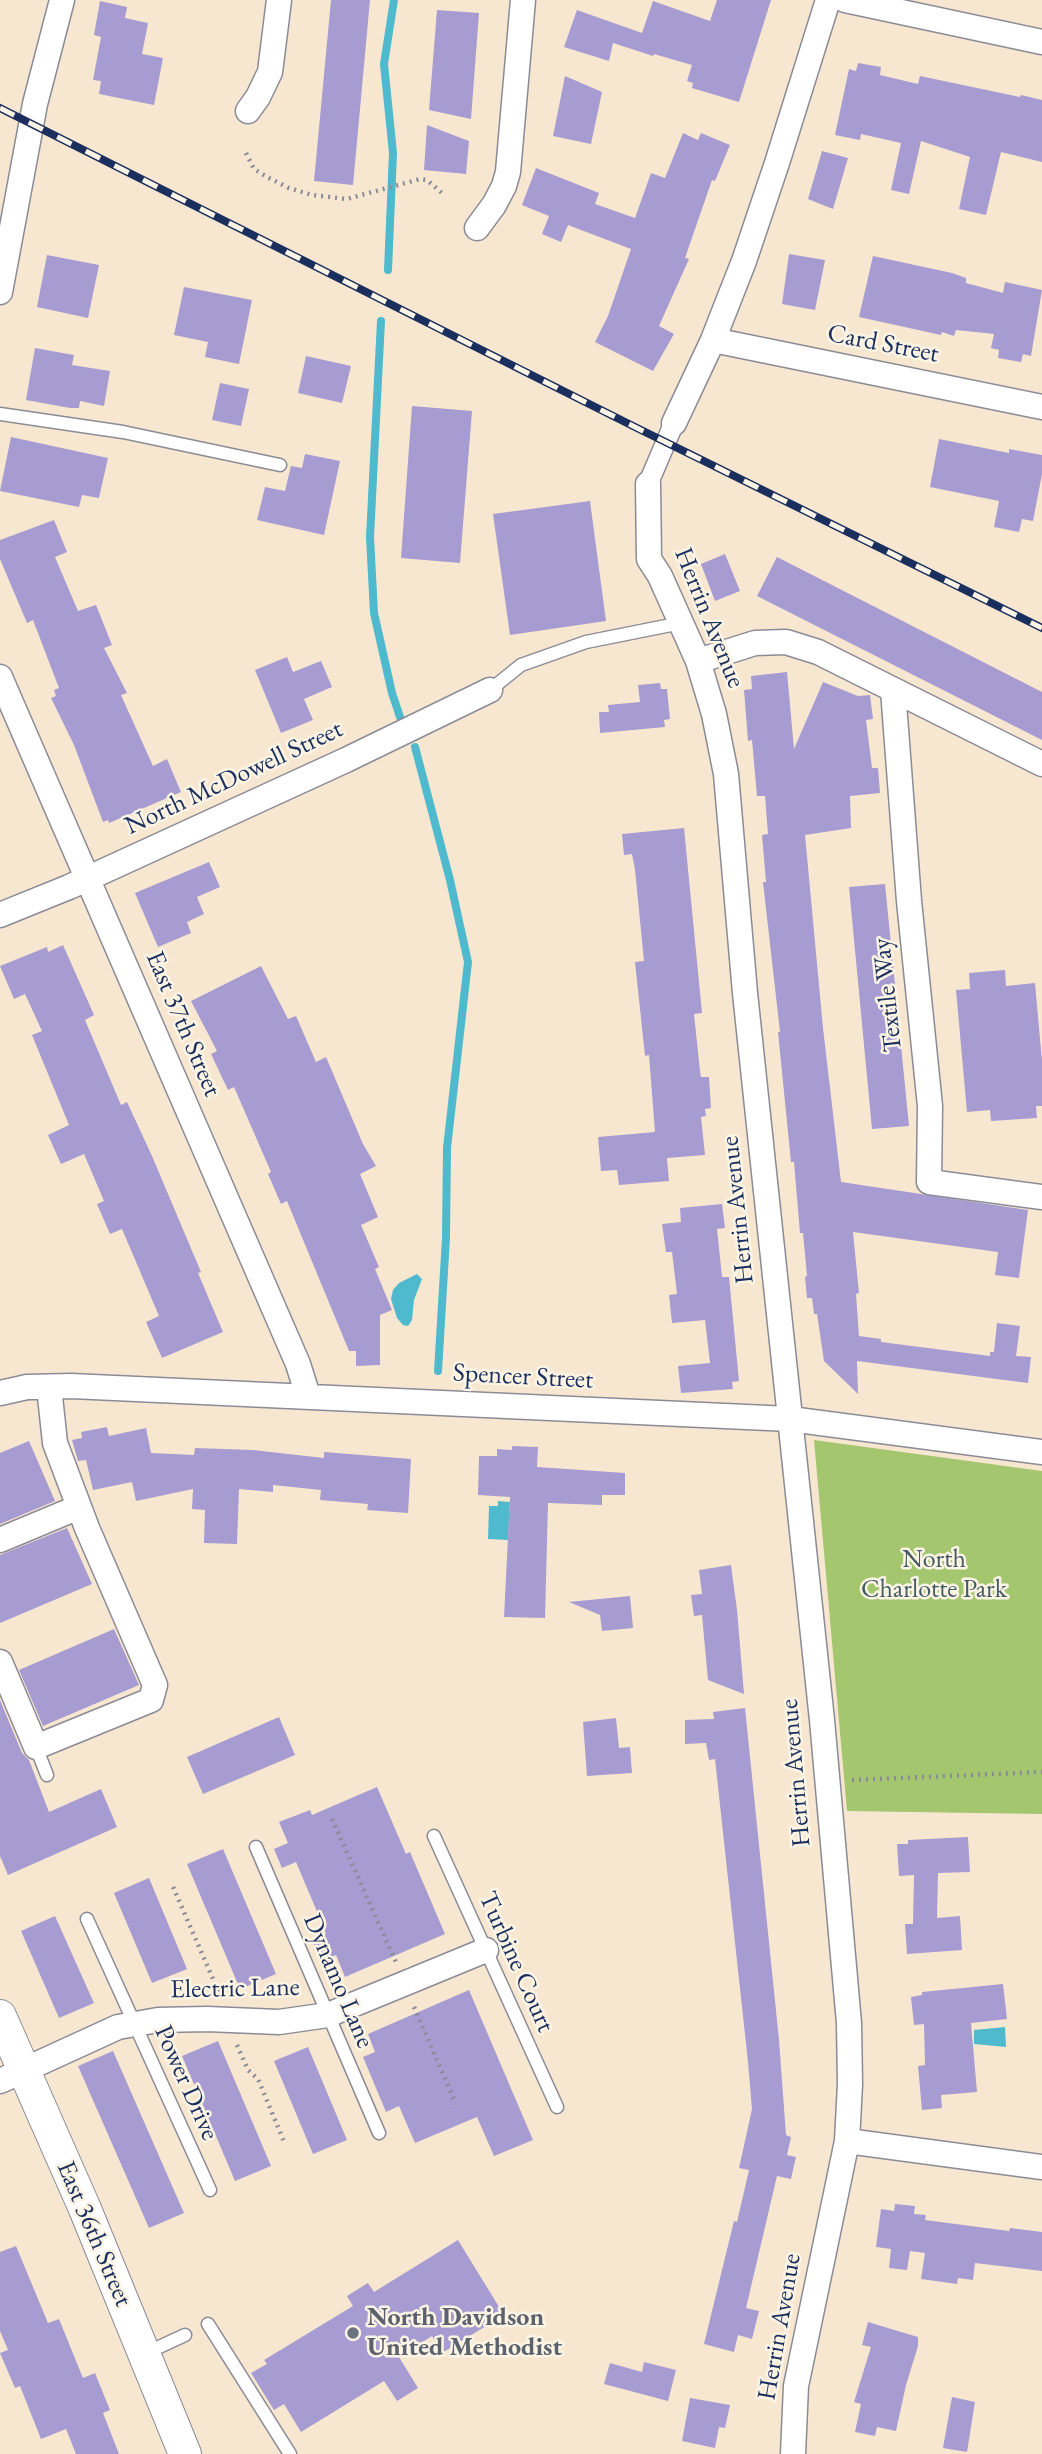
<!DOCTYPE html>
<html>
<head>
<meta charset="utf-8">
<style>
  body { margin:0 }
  canvas { display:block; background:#f8e7d0 }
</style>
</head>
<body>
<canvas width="1042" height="2454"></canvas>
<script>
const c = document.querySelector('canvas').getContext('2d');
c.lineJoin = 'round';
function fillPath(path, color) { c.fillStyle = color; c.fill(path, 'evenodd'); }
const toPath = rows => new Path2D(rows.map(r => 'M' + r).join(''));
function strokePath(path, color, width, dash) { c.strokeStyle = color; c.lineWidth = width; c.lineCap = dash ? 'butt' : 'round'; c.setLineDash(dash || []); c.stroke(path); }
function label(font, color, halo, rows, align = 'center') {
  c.font = font + ' "EB Garamond",serif'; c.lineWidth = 5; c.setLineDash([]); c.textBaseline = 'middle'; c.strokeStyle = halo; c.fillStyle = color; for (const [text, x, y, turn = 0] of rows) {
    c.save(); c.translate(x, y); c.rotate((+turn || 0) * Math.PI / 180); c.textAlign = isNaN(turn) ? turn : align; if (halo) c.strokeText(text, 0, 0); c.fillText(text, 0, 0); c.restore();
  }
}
fillPath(toPath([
  [814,1440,1042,1471,1042,1814,847,1811]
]), '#a4c66f');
fillPath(toPath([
  [417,1274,422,1279,414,1300,412,1320,408,1326,403,1325,397,1318,391,1299,393,1290,399,1283],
  [498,1501,510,1502,508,1540,488,1539,489,1506,498,1506],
  [1005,2027,1006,2047,974,2044,974,2030]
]), '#4fb9cd');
strokePath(toPath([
  [388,270,393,153,384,64,394,0],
  [381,321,370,537,374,613,392,693,401,720],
  [415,747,450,880,468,962,447,1148,446,1238,438,1371]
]), '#4fb9cd', 8);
fillPath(toPath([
  [331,0,370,0,353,185,314,181],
  [717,0,771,0,739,102,692,88,693,83,687,81,692,65,654,54,653,56,613,43,609,61,564,47,577,10,642,33,653,1,710,21],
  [100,1,127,7,125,18,148,23,142,54,163,58,154,105,99,94,101,81,93,80,101,37,94,35],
  [437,10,479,13,471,119,429,110],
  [858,63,881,67,880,75,918,84,920,76,1020,97,1021,95,1042,100,1042,162,1001,152,986,215,959,209,970,157,921,141,909,194,891,190,901,143,861,134,860,140,835,135,849,69,856,71],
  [565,76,602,92,591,144,553,136],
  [427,125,469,141,466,174,424,170],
  [683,133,698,140,701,133,730,145,715,181,712,180,685,258,689,259,659,326,674,334,653,371,595,342,608,316,631,249,568,225,561,242,542,234,549,216,522,205,536,168,599,193,595,204,635,218,651,173,665,178],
  [822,151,848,158,833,209,808,199],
  [789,254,825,260,815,310,782,304],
  [47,255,99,265,88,318,37,307],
  [873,256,952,273,966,278,966,283,1003,293,1005,282,1042,290,1031,356,1023,354,1021,362,998,358,999,350,991,348,994,334,956,330,954,336,942,332,941,335,859,317],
  [184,287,252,300,239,364,205,357,208,342,174,335],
  [35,348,74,355,72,365,110,371,104,406,80,401,79,408,70,408,26,400],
  [306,356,351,366,342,403,298,393],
  [220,383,249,389,241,426,212,420],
  [412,406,472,411,460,563,401,558],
  [11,437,108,458,99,498,82,495,79,507,0,491],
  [939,439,1009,453,1009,449,1042,455,1042,474,1033,521,1022,519,1019,532,994,527,999,501,930,487],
  [305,454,340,461,324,535,257,520,265,487,285,491,291,466,302,468],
  [590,501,606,621,510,635,493,514],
  [54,520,67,552,55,557,78,611,96,605,112,645,104,648,127,693,121,695,153,766,167,759,181,792,109,823,108,820,103,822,74,745,51,698,56,696,54,690,59,688,33,620,27,623,0,559,0,540],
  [725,554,740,591,715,601,701,564],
  [777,557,1042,692,1042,740,757,596],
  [287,657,293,672,321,661,332,687,304,699,313,720,281,733,255,670],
  [787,672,794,749,823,682,858,696,870,695,873,719,866,720,872,768,878,768,880,793,850,796,851,828,805,835,823,1028,841,1182,1028,1210,1019,1278,995,1275,998,1252,853,1232,859,1293,856,1294,859,1336,881,1339,881,1342,990,1356,990,1352,994,1352,997,1323,1020,1326,1016,1356,1031,1357,1028,1383,857,1361,858,1394,824,1361,817,1314,814,1314,812,1298,807,1298,805,1277,807,1276,803,1233,800,1233,794,1162,791,1162,778,1032,780,1032,763,882,766,882,762,835,768,834,765,796,757,796,752,740,748,741,744,690,752,689,751,676],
  [660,683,661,689,667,689,670,719,664,720,665,727,600,733,599,712,609,712,608,705,640,702,638,685],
  [684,828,702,1013,694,1014,700,1071,701,1077,709,1077,711,1108,705,1109,706,1116,701,1117,705,1155,667,1158,669,1181,619,1185,617,1170,601,1171,598,1137,655,1132,649,1055,645,1056,635,962,644,961,635,870,632,854,624,855,622,834],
  [209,862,220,887,197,897,204,914,187,922,191,933,158,947,135,893],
  [885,884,909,1126,872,1129,849,887],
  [63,945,94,1015,85,1020,121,1105,127,1102,152,1156,201,1272,198,1273,223,1332,162,1358,146,1322,159,1316,122,1229,110,1234,97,1204,104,1201,84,1154,61,1164,48,1135,69,1125,32,1035,42,1031,25,994,14,999,0,966,47,947,48,952],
  [261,966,288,1019,296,1016,316,1062,326,1057,363,1144,376,1166,360,1174,378,1217,361,1225,379,1267,375,1269,392,1310,380,1315,380,1365,356,1366,356,1351,349,1351,287,1201,281,1204,268,1174,271,1172,234,1087,228,1090,211,1054,217,1051,191,1001],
  [1005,970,1006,986,1035,983,1042,1061,1042,1106,1036,1106,1037,1118,991,1121,990,1110,967,1112,956,990,970,989,969,973],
  [722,1204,725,1228,717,1229,722,1277,729,1277,739,1381,732,1382,733,1389,681,1393,678,1366,710,1363,705,1320,672,1323,669,1295,677,1294,672,1252,666,1252,662,1224,681,1222,680,1208],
  [107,1427,109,1436,146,1428,151,1453,194,1455,195,1448,253,1450,324,1458,324,1452,411,1459,408,1513,367,1510,368,1504,320,1500,321,1490,273,1485,273,1492,239,1489,237,1544,204,1543,205,1510,192,1509,193,1489,136,1501,132,1482,93,1490,86,1460,78,1461,72,1440,82,1438,81,1432],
  [29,1441,55,1501,0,1524,0,1453],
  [512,1446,538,1447,537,1467,625,1473,625,1495,602,1495,602,1505,548,1503,545,1618,504,1617,510,1497,478,1495,479,1456,497,1456,497,1449,512,1450],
  [67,1528,92,1584,0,1623,0,1555],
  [731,1565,737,1610,744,1694,708,1680,702,1615,694,1616,691,1595,702,1594,699,1570],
  [630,1596,633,1628,602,1631,600,1615,569,1602],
  [114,1629,139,1685,43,1726,19,1670],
  [0,1700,22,1753,29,1760,49,1812,101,1789,117,1827,8,1875,0,1856],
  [745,1708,779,2040,786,2135,791,2137,787,2155,796,2157,791,2179,777,2176,746,2308,759,2311,752,2339,738,2335,734,2352,704,2344,734,2221,737,2222,749,2170,739,2168,752,2109,748,2062,715,1759,709,1760,706,1743,685,1744,685,1720,714,1719,713,1712],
  [279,1717,295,1755,203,1794,187,1757],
  [616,1718,619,1748,630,1747,632,1773,587,1776,583,1722],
  [377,1787,406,1854,410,1852,445,1934,345,1977,336,1955,321,1961,312,1940,326,1934,318,1914,296,1862,282,1868,274,1849,288,1843,279,1822,310,1810,312,1815],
  [968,1837,970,1872,938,1873,937,1918,960,1916,962,1950,907,1954,905,1924,913,1924,914,1875,899,1876,897,1844,908,1844,908,1840],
  [223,1849,276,1974,240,1989,187,1864],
  [149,1878,187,1969,152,1983,114,1893],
  [55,1916,94,2003,59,2018,21,1931],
  [1003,1984,1007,2019,971,2023,977,2092,941,2095,942,2108,922,2110,918,2066,925,2065,924,2024,914,2025,911,1997,922,1995,922,1992],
  [469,1990,533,2140,494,2156,477,2117,415,2143,399,2106,386,2112,363,2057,375,2052,368,2034],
  [218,2041,271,2166,235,2181,182,2056],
  [308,2047,347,2140,313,2154,274,2061],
  [113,2051,184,2213,149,2228,78,2066],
  [895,2204,915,2206,914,2214,926,2215,925,2220,1009,2231,1010,2228,1042,2232,1042,2271,975,2263,973,2280,958,2278,957,2284,921,2279,925,2253,910,2251,907,2270,889,2268,891,2249,876,2247,881,2209,894,2211],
  [458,2240,504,2315,442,2353,432,2336,399,2357,418,2388,397,2401,384,2381,301,2432,284,2404,274,2410,251,2373,267,2364,264,2360,353,2306,347,2296,368,2283,374,2292],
  [16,2246,48,2323,59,2319,83,2378,95,2373,110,2410,103,2413,119,2454,76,2454,66,2429,41,2439,20,2386,15,2388,0,2353,8,2350,0,2331,0,2252],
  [868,2322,918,2337,918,2346,906,2385,896,2431,877,2427,875,2436,855,2432,861,2404,854,2402,871,2347,862,2345],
  [644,2362,676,2370,668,2401,604,2384,610,2363,642,2372],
  [952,2397,975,2402,967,2452,943,2448],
  [690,2398,730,2405,725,2428,719,2427,715,2448,682,2441]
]), '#a79cd1');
const service = toPath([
  [0,414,123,432,280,465],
  [490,690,521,665,586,642,681,623],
  [36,1747,47,1775],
  [434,1836,557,2107],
  [256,1847,379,2133],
  [87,1919,210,2190],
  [208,2324,290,2454],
  [144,2354,185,2335]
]);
const pedestrian = toPath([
  [648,484,674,423]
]);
const minor = toPath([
  [845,0,1042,42],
  [248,111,258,97,270,72,279,0],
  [477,228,494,205,504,186,508,172,523,0],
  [0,292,35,104,62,0],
  [713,340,1042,407],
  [674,423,713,340,744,261,777,163,828,0],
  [648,484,649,559,660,576,698,661,714,714,726,774,745,993,822,1720,849,2023,850,2084,847,2141,796,2386,793,2454],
  [698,661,755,643,786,642,818,652,1042,764],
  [0,677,298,1364,308,1396],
  [893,690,909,901,930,1106,929,1182,1042,1197],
  [0,915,69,887,346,760,490,690],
  [0,1393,27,1387,71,1386,790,1419,1042,1452],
  [0,1540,79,1507],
  [0,1662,36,1747,151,1700,155,1685,87,1528,55,1443,49,1387],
  [0,2081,118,2027,158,2020,207,2019,279,2022,328,2015,486,1950],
  [847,2141,1042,2167]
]);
const tertiary = toPath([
  [0,2016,85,2209,185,2454]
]);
strokePath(service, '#8a8b97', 15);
strokePath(pedestrian, '#8a8b97', 22);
strokePath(minor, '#8a8b97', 27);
strokePath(tertiary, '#8a8b97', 34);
strokePath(toPath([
  [246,153,254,169,267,177,289,188,312,195,347,199,420,179,427,180,443,194],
  [852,1780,1042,1772],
  [332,1819,396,1962],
  [173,1887,220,1995],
  [414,2007,456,2104],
  [237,2045,248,2070,258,2079,285,2144]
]), '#8a8b97', 4.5, [2, 5]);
strokePath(service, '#fff', 12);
strokePath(pedestrian, '#fff', 19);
strokePath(minor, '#fff', 24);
strokePath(tertiary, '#fff', 32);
const rail = toPath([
  [0,108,633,426,1042,628]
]);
strokePath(rail, '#1b2f5e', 8);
strokePath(rail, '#fcf5e5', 5, [16]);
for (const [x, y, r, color] of [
  [353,2333,7,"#6b7280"]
]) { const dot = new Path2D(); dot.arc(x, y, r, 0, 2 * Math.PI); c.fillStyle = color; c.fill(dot); strokePath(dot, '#fcf5e5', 2.5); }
label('26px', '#1b2f5e', '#fcf5e5', [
  ["Card Street",883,344,11],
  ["Herrin Avenue",709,618,68],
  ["North McDowell Street",234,778,-25],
  ["Textile Way",888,995,-96],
  ["East 37th Street",183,1024,67],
  ["Herrin Avenue",738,1210,-96],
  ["Spencer Street",523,1377,3],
  ["Herrin Avenue",796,1773,-95],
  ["Turbine Court",516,1962,66],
  ["Dynamo Lane",338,1981,67],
  ["Electric Lane",235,1989,-1],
  ["Power Drive",186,2083,66],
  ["East 36th Street",94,2234,67],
  ["Herrin Avenue",780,2327,-80]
]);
label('26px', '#445c63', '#fcf5e5', [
  ["North",934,1560],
  ["Charlotte Park",934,1590]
]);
label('bold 26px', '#5b616d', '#fcf5e5', [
  ["North Davidson",367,2318],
  ["United Methodist",367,2348]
], 'left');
</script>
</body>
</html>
